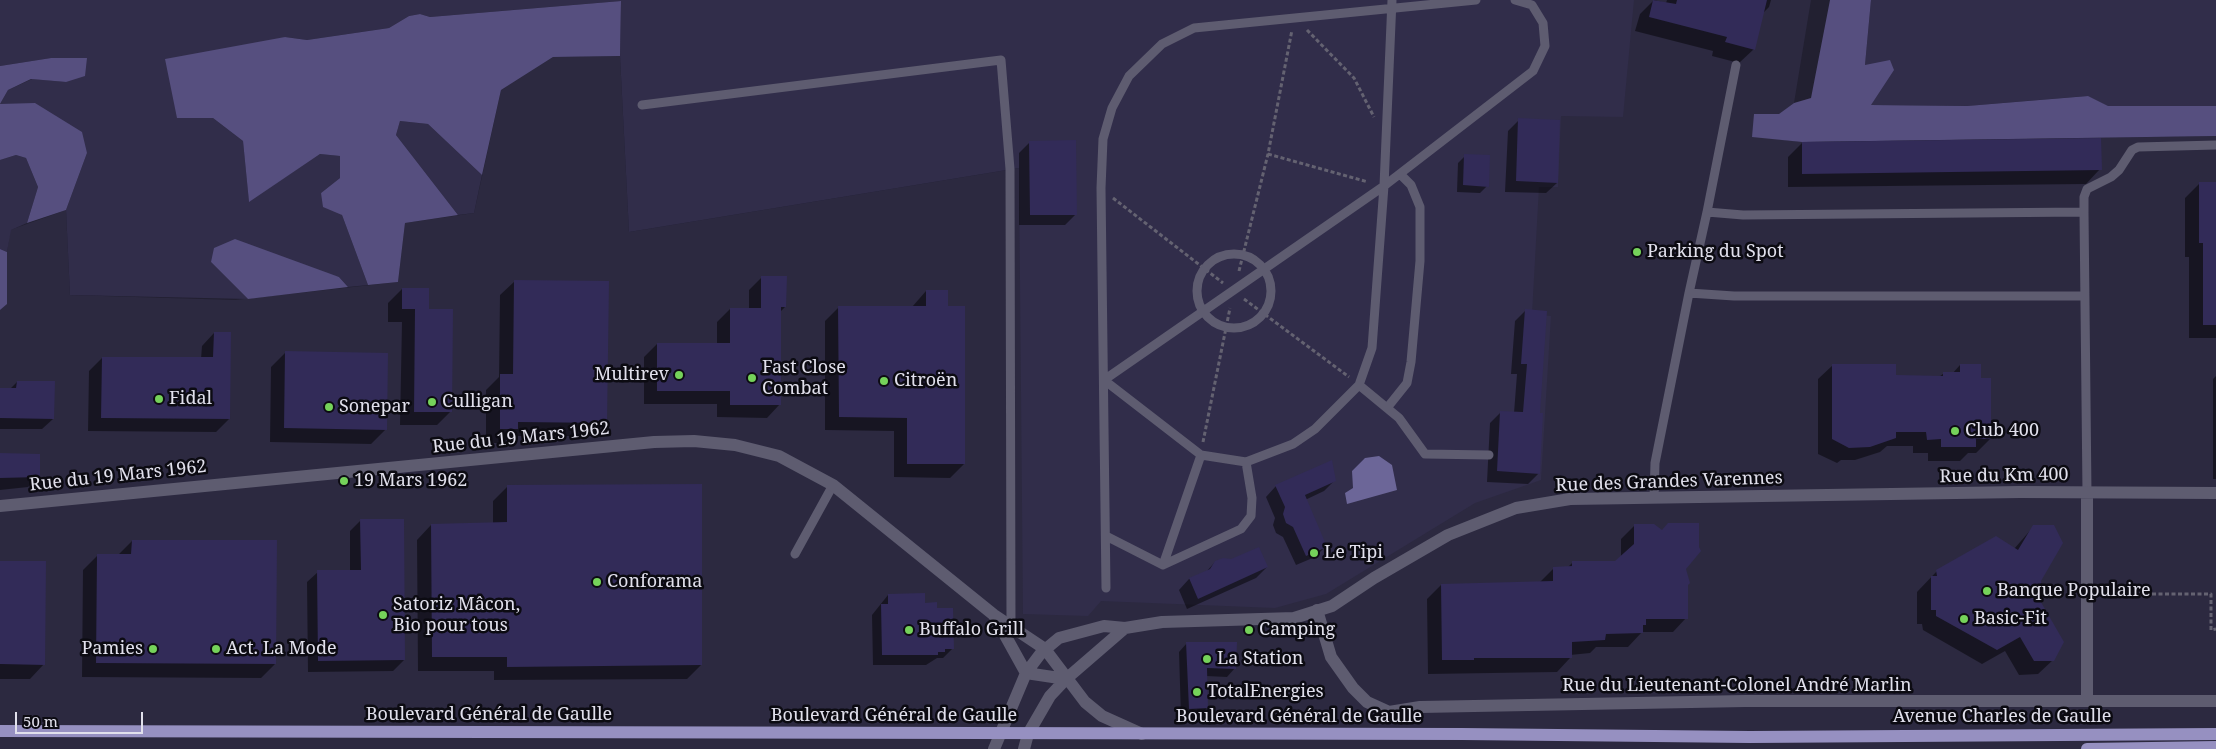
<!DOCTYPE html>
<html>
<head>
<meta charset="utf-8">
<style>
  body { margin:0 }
  #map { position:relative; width:2216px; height:749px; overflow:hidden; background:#222031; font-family:"Noto Serif",serif }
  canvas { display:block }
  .scale { position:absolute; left:15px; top:712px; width:128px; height:22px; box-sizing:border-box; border:2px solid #e1e0ec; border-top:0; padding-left:6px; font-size:15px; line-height:18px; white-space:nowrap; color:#e1e0ec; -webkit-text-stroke:4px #0c0b12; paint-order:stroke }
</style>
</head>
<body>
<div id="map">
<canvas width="2216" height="749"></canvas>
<div class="scale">50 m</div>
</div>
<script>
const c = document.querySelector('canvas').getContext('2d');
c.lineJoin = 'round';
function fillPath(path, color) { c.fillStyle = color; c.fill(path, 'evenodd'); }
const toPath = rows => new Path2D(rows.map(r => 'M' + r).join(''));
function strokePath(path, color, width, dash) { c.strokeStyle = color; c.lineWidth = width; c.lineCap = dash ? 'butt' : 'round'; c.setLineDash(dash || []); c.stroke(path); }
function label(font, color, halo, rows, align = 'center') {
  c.font = font + ' "Noto Serif",serif'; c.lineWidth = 5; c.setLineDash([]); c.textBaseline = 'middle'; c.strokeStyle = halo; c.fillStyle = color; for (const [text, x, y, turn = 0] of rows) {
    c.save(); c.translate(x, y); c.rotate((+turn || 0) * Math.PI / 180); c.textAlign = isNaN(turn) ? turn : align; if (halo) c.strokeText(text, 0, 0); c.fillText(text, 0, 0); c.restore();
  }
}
fillPath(toPath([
  [1012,0,1811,0,1794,103,1752,136,1802,142,2216,136,2216,749,0,749,0,310,7,303,7,252,10,230,66,210,70,295,235,300,398,282,405,223,474,213,501,90,553,57,620,56,629,232,1019,168]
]), '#2c2940');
fillPath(toPath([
  [0,0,1634,0,1623,117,1561,116,1558,187,1539,187,1532,314,1551,316,1541,480,1475,503,1326,594,1275,608,1101,601,1088,616,1023,614,1019,168,629,232,620,56,621,1,430,17,420,14,409,16,389,28,307,40,285,37,177,118,213,118,243,141,249,201,320,154,340,156,340,178,321,193,342,215,368,285,348,287,339,277,211,262,248,299,70,295,66,210,87,153,0,104,8,90,32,79,66,82,51,58,0,66],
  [1871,0,2216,0,2216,106,2107,106,2087,96,1967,106,1871,105,1865,65],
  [400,121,428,124,482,175,474,213,458,215,396,135],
  [16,155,26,158,38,187,27,223,11,230,7,252,0,249,0,160]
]), '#312d4a');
fillPath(toPath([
  [1830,0,1871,0,1865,65,1890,60,1894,70,1871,105,1967,106,2088,96,2108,106,2216,106,2216,136,1802,142,1752,137,1754,114,1779,114,1794,103,1811,98],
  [621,1,620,56,553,57,501,90,482,175,428,124,400,121,396,135,458,215,405,223,398,282,368,285,342,215,323,207,321,193,340,178,340,156,320,154,249,202,243,141,213,118,177,118,165,59,285,37,307,40,389,28,409,16,420,14,430,17],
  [51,58,87,58,85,76,66,82,31,79,8,90,0,104,35,103,82,132,87,153,66,210,27,223,38,187,26,158,16,155,0,160,0,66],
  [235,239,339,277,348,287,248,299,211,262,214,248],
  [0,249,7,252,7,304,0,310]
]), '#564f7f');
fillPath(toPath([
  [1379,456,1392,465,1397,490,1347,504,1345,493,1353,488,1352,471,1365,458]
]), '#6c6698');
fillPath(toPath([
  [1654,0,1666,3,1667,0,1771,0,1769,7,1763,13,1754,49,1739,63,1712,56,1713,51,1635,31,1640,14],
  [1519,120,1557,183,1546,193,1505,192,1508,131],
  [1030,142,1076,214,1065,225,1019,225,1019,153],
  [1802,143,2100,169,2086,184,1788,187,1788,157],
  [1465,156,1487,186,1480,193,1457,192,1458,163],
  [2199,184,2216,184,2216,338,2189,338,2189,257,2185,257,2185,198],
  [762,277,785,307,780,312,780,404,767,418,717,417,717,404,644,404,644,357,657,344,717,344,717,322,730,309,749,309,749,290],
  [515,281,606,422,592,436,510,436,503,443,486,443,486,390,499,377,500,295],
  [402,289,427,310,451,411,437,425,400,425,402,322,388,322,388,303],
  [926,291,964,464,950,478,894,477,894,431,825,430,825,321,839,307,912,307],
  [1526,310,1539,414,1539,473,1528,484,1487,482,1490,423,1501,412,1514,413,1517,374,1511,374,1515,321],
  [214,333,229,419,216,432,88,431,89,371,102,358,201,359,202,346],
  [285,353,386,429,371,444,270,442,271,367],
  [1833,365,1895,376,1939,377,1944,373,1952,374,1960,365,1979,379,1990,439,1976,453,1968,453,1960,461,1928,461,1928,453,1913,453,1913,446,1887,446,1880,452,1855,460,1841,460,1837,463,1818,454,1818,379],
  [2216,376,2216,479,2213,479,2213,379],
  [17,382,53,419,42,429,0,429,0,389,10,389],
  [0,455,39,476,28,487,0,490],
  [1334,481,1324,491,1305,500,1325,547,1315,557,1296,565,1283,537,1276,533,1273,525,1275,518,1266,497,1276,486],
  [507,487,701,665,687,679,494,680,494,671,418,671,417,540,431,525,493,524,493,501],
  [361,520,404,660,393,671,308,672,307,582,318,572,350,571,350,531],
  [1635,525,1685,568,1686,618,1673,632,1642,632,1628,647,1596,647,1590,653,1570,655,1570,658,1557,672,1428,674,1427,599,1441,585,1540,582,1554,568,1567,568,1573,562,1615,562,1621,557,1621,539],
  [2034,526,2042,594,2037,599,2053,660,2038,674,2019,675,2005,651,1982,664,1923,630,1922,624,1917,624,1917,592,1937,571,2014,549],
  [132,541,275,664,261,678,82,677,83,570,97,556,118,555],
  [0,562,44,664,30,679,0,679],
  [1215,562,1267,567,1256,578,1187,609,1179,590,1189,579,1206,572],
  [888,595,936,609,953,648,943,658,937,658,926,665,873,665,872,615],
  [1187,643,1235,668,1227,677,1206,676,1207,708,1199,716,1181,717,1179,652]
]), '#0007');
fillPath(toPath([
  [1653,0,1676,4,1677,0,1767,0,1755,50,1725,42,1727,37,1649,17],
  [1518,118,1560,120,1558,183,1516,181],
  [2101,138,2102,170,1802,174,1802,142],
  [1076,140,1077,215,1030,215,1029,141],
  [1464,154,1490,155,1489,187,1463,185],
  [2199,182,2216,182,2216,325,2203,325,2203,243,2199,243],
  [761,276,787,276,786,307,781,307,781,405,730,405,730,391,657,391,657,343,730,343,730,308,761,308],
  [514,280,609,281,607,423,518,422,518,429,500,429,500,374,513,374],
  [402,288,429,288,429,309,453,309,452,412,414,412,415,309,402,309],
  [926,290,948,290,948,306,965,306,965,464,907,464,907,418,839,417,838,306,926,306],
  [1525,309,1547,311,1540,413,1543,413,1540,474,1497,471,1500,411,1523,412,1527,364,1521,364],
  [214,332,231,332,230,419,101,418,102,357,213,357],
  [285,351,388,353,387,430,284,428],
  [1832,364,1896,364,1896,375,1943,376,1943,372,1960,372,1960,364,1981,364,1981,378,1991,378,1991,439,1976,439,1976,447,1941,447,1941,439,1927,440,1926,432,1896,432,1896,438,1870,447,1849,448,1832,439],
  [17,381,55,381,54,419,0,418,0,388,16,388],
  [0,453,40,454,40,477,0,478],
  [1332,460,1336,481,1305,495,1327,547,1306,556,1293,527,1286,523,1283,514,1285,507,1275,485],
  [702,484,702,665,507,667,507,657,432,657,431,524,507,522,507,485],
  [360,519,404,519,405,660,318,661,317,570,361,570],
  [1668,523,1699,523,1699,547,1701,551,1686,569,1690,583,1688,585,1688,619,1646,619,1646,625,1643,625,1643,633,1606,634,1605,640,1572,642,1572,658,1474,658,1474,660,1442,660,1441,584,1553,581,1553,567,1572,566,1572,561,1615,561,1634,544,1634,524,1654,524,1662,530],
  [2033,525,2054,525,2063,543,2041,581,2043,595,2038,597,2064,642,2054,661,2034,661,2020,637,1997,650,1936,616,1936,610,1931,610,1931,576,1937,576,1936,570,1996,536,2018,550],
  [132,540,277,540,276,664,96,663,97,554,131,554],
  [1259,547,1268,567,1198,599,1189,578,1210,569,1215,561,1223,558,1231,559],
  [0,561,46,561,45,665,0,664],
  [925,593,925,603,937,602,937,608,953,608,954,649,945,649,945,652,938,652,938,655,882,655,881,604,888,604,888,594],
  [1186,642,1237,642,1236,669,1207,668,1208,708,1189,709]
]), '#322b58');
strokePath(toPath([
  [1307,30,1354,78,1374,117],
  [1268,154,1368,182],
  [1113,198,1223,283],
  [1239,271,1268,154,1292,30],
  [1244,299,1349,377],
  [1203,442,1230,308],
  [2100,594,2211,594,2211,630,2216,629]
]), '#646271', 3, [4, 2.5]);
strokePath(toPath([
  [1736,65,1707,212,1743,215,2084,212,2087,493],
  [642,105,1001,60,1010,169,1011,626],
  [1707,212,1689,293,1734,296,2084,296],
  [2084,212,2084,197,2087,189,2111,177,2119,170,2132,150,2138,147,2216,145],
  '1197 291a37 37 0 1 1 74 0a37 37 0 1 1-74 0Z',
  [1359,385,1399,418,1425,454,1489,455],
  [1387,408,1407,383,1411,362,1420,261,1420,207,1411,185,1400,174],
  [1201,455,1104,380,1384,186,1392,0],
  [1654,498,1655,463,1689,293],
  [1106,536,1163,565,1201,455,1246,462,1293,444,1315,429,1359,385,1372,348,1384,186,1533,71,1545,46,1543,23,1532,5,1515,0],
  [795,554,833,485],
  [1163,565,1241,529,1251,516,1252,498,1246,462],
  [1106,588,1101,188,1103,139,1112,108,1129,76,1162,44,1194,28,1476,0]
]), '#5e5c70', 9);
strokePath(toPath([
  [2087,493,2087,701],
  [0,506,654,442,694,441,735,445,779,456,833,485,994,615,1045,649,1085,702,1102,716,1142,734],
  [1317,610,1331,657,1353,688,1367,702,1389,712,1420,707,1745,701,2216,701],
  [995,617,1026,673],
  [1026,673,1066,679],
  [994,749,1026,673,1041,653,1059,638,1104,626,1125,628,1162,622,1294,618,1332,606,1374,578,1448,535,1516,508,1570,499,2020,492,2216,493],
  [1024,749,1028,734,1050,696,1066,679,1125,628]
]), '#5e5c70', 12);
strokePath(toPath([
  [0,731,1462,734,1750,737,2216,734],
  [2087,749,2216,747]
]), '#9690c1', 12);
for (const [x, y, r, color] of [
  [1637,252,5,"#75d25a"],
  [679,375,5,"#75d25a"],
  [752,378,5,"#75d25a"],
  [884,381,5,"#75d25a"],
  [159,399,5,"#75d25a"],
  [432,402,5,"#75d25a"],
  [329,407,5,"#75d25a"],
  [1955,431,5,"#75d25a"],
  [344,481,5,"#75d25a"],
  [1314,553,5,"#75d25a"],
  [597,582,5,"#75d25a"],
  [1987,591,5,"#75d25a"],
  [383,615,5,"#75d25a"],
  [1964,619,5,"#75d25a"],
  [909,630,5,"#75d25a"],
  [1249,630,5,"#75d25a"],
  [153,649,5,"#75d25a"],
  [216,649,5,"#75d25a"],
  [1207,659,5,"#75d25a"],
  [1197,692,5,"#75d25a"]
]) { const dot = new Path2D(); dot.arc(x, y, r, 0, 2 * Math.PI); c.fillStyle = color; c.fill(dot); strokePath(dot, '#0c0b12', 2); }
label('18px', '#e1e0ec', '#0c0b12', [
  ["Parking du Spot",1647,252],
  ["Fast Close",762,368],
  ["Combat",762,389],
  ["Multirev",669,375,"right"],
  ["Citroën",894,381],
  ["Fidal",169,399],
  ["Culligan",442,402],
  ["Sonepar",339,407],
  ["Club 400",1965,431],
  ["19 Mars 1962",354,481],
  ["Le Tipi",1324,553],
  ["Conforama",607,582],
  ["Banque Populaire",1997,591],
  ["Satoriz Mâcon,",393,605],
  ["Bio pour tous",393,626],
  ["Basic-Fit",1974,619],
  ["Buffalo Grill",919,630],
  ["Camping",1259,630],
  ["Pamies",143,649,"right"],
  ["Act. La Mode",226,649],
  ["La Station",1217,659],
  ["TotalEnergies",1207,692]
], 'left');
label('18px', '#e1e0ec', '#0c0b12', [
  ["Rue du 19 Mars 1962",521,438,-6],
  ["Rue du 19 Mars 1962",118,476,-6],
  ["Rue du Km 400",2004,476,-1],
  ["Rue des Grandes Varennes",1669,482,-2],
  ["Rue du Lieutenant-Colonel André Marlin",1737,686],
  ["Boulevard Général de Gaulle",489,715],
  ["Boulevard Général de Gaulle",894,716],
  ["Boulevard Général de Gaulle",1299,717],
  ["Avenue Charles de Gaulle",2002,717]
]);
</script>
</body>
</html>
